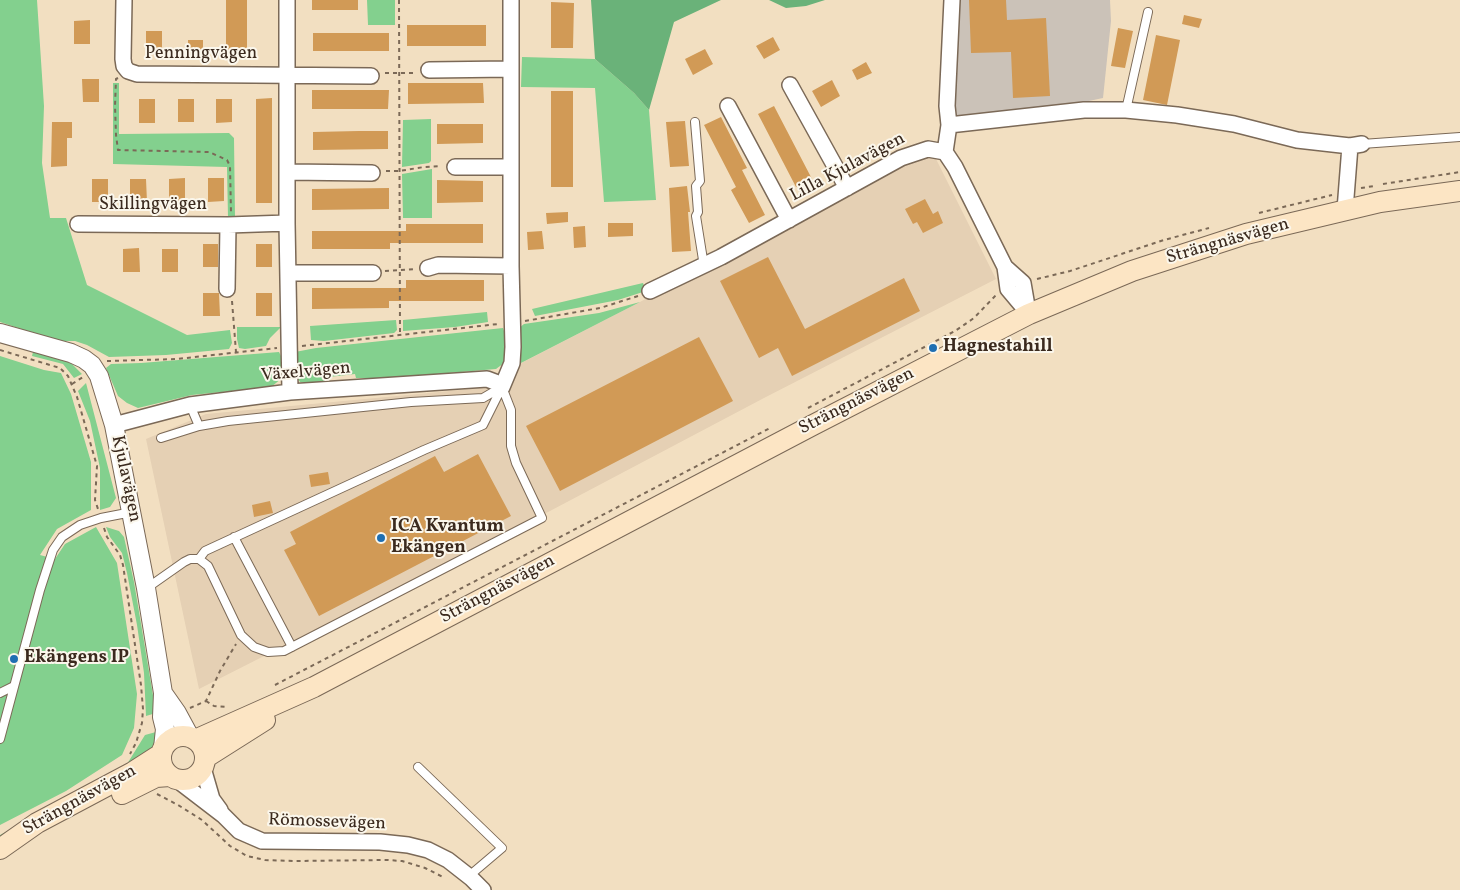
<!DOCTYPE html>
<html>
<head>
<meta charset="utf-8">
<style>
  body { margin:0 }
  canvas { display:block; background:#f2dfc1 }
</style>
</head>
<body>
<canvas width="1460" height="890"></canvas>
<script>
const c = document.querySelector('canvas').getContext('2d');
c.lineJoin = 'round';
function fillPath(path, color) { c.fillStyle = color; c.fill(path, 'evenodd'); }
const toPath = rows => new Path2D(rows.map(r => 'M' + r).join(''));
function strokePath(path, color, width, dash) { c.strokeStyle = color; c.lineWidth = width; c.lineCap = dash ? 'butt' : 'round'; c.setLineDash(dash || []); c.stroke(path); }
function label(font, color, halo, rows, align = 'center') {
  c.font = font + ' Vollkorn,serif'; c.lineWidth = 4; c.setLineDash([]); c.textBaseline = 'middle'; c.strokeStyle = halo; c.fillStyle = color; for (const [text, x, y, turn = 0] of rows) {
    c.save(); c.translate(x, y); c.rotate((+turn || 0) * Math.PI / 180); c.textAlign = isNaN(turn) ? turn : align; if (halo) c.strokeText(text, 0, 0); c.fillText(text, 0, 0); c.restore();
  }
}
fillPath(toPath([
  [932,151,996,279,764,398,550,511,199,689,146,439,206,414,471,389,640,302,704,266]
]), '#e5d0b4');
fillPath(toPath([
  [960,0,1110,0,1111,21,1103,98,1065,106,958,118,952,106,955,51]
]), '#cbc2b8');
fillPath(toPath([
  [0,0,37,0,44,106,42,163,50,218,66,218,87,285,187,335,230,330,232,343,229,349,166,355,109,357,87,345,75,341,58,341,0,322],
  [367,0,395,0,395,25,368,25],
  [522,57,595,59,634,93,649,110,656,200,604,202,595,88,521,87],
  [113,83,119,83,119,134,229,133,234,138,235,218,228,218,227,167,113,164],
  [431,119,431,161,429,163,402,167,403,120],
  [432,169,432,218,403,218,402,174],
  [643,283,646,291,618,300,535,316,532,309],
  [640,302,519,364,519,328,524,324,599,313],
  [487,312,488,322,455,327,403,331,403,320],
  [396,320,397,330,394,333,324,341,311,340,310,326],
  [237,327,281,327,270,338,266,346,245,349,239,348,237,339],
  [503,328,506,337,504,363,496,369,389,378,356,378,355,374,329,377,329,379,316,385,300,382,294,372,295,352,316,348],
  [33,352,71,363,82,374,74,378,63,364,32,356],
  [279,352,281,356,281,379,271,387,192,395,138,408,127,403,118,396,106,368,111,364,141,363],
  [0,356,44,370,61,373,71,394,91,462,91,510,57,529,40,555,55,559,65,544,96,527,117,563,137,694,134,728,122,755,66,791,0,825],
  [86,383,116,498,110,507,100,510,100,468,90,421,78,391],
  [106,527,119,531,124,537,134,582,156,713,146,716,144,673,137,625,127,573,122,553,110,537],
  [156,732,158,744,150,758,0,839,0,835,99,783,127,764,145,735]
]), '#83d08e');
fillPath(toPath([
  [591,0,721,0,674,22,649,110,634,93,595,59],
  [769,0,825,0,806,6,786,8]
]), '#6ab279');
fillPath(toPath([
  [226,0,247,0,247,55,226,55],
  [312,0,358,0,358,10,312,10],
  [969,0,1006,0,1007,20,1046,18,1050,96,1013,98,1011,52,971,53],
  [551,2,574,3,573,48,551,48],
  [1184,15,1202,19,1199,28,1182,24],
  [90,20,90,44,74,44,74,21],
  [407,25,486,25,486,46,407,46],
  [1118,28,1133,31,1125,68,1111,66],
  [146,31,162,31,162,54,146,54],
  [313,33,389,33,389,51,313,51],
  [1156,35,1180,40,1167,105,1143,100],
  [773,37,780,50,764,59,756,46],
  [188,40,203,40,203,57,188,57],
  [705,49,713,64,693,75,685,59],
  [866,62,872,73,857,80,852,70],
  [82,79,99,79,99,102,83,102],
  [832,80,840,96,821,107,812,91],
  [408,83,483,83,484,103,408,104],
  [312,90,389,90,388,109,312,109],
  [551,91,573,91,573,187,551,187],
  [272,98,272,203,256,203,256,99],
  [139,99,155,99,155,123,139,123],
  [178,99,194,99,194,122,178,122],
  [216,99,232,99,232,122,216,123],
  [774,106,812,179,796,187,758,114],
  [721,117,747,168,742,170,765,215,749,223,731,190,736,187,704,125],
  [685,121,689,166,670,167,666,122],
  [52,122,72,122,72,138,67,138,67,166,51,167],
  [437,124,483,124,483,143,437,144],
  [359,131,388,131,388,149,313,150,313,132],
  [185,178,185,202,169,202,169,179],
  [208,178,224,178,224,201,208,202],
  [92,179,108,179,108,202,92,202],
  [130,179,146,179,147,202,130,202],
  [437,180,483,181,483,202,437,203],
  [687,186,690,212,688,212,691,251,672,252,669,188],
  [389,188,389,209,312,210,312,189],
  [925,199,933,214,938,211,943,223,923,233,917,222,913,224,905,209],
  [568,212,568,222,547,224,546,213],
  [608,223,633,223,633,236,608,237],
  [406,224,483,224,483,243,390,243,390,249,312,249,312,231,406,231],
  [585,226,586,247,574,248,573,227],
  [542,231,544,249,528,250,527,232],
  [203,244,218,244,218,267,203,267],
  [256,244,272,244,272,267,256,267],
  [139,248,140,272,123,272,123,249],
  [162,249,178,249,178,272,162,272],
  [768,257,805,329,904,278,920,311,792,376,778,348,759,358,720,281],
  [406,280,484,280,484,301,389,301,389,308,312,309,312,288,406,288],
  [203,293,219,293,220,316,203,316],
  [256,293,272,293,272,316,256,316],
  [699,337,733,401,560,491,526,426],
  [478,454,511,516,319,616,284,550,296,544,290,532,435,456,444,472],
  [328,472,330,484,311,487,309,475],
  [270,501,273,513,254,517,252,505]
]), '#d19a56');
const service = toPath([
  [1126,110,1148,12],
  [695,122,700,181,696,186,698,212,696,216,704,266],
  [1362,144,1460,137],
  [190,405,199,426],
  [161,438,199,426,228,421,411,402,483,398,500,388],
  [234,537,292,647],
  [199,559,205,551,424,450,483,425,502,387],
  [147,588,184,562,190,559,199,559,208,566,241,635,254,647,268,652,284,651,542,518,516,463,511,446,511,410,502,387],
  [0,693,14,686],
  [0,739,40,590,53,550,62,537,80,525,101,518,132,512],
  [418,767,502,848,469,876]
]);
const minor = toPath([
  [124,0,123,59,124,66,128,71,137,74,371,76],
  [287,0,287,223,290,392],
  [429,70,511,69],
  [790,85,847,188],
  [728,106,789,220],
  [949,125,1084,110,1126,110,1177,115,1234,124,1297,140,1350,146,1362,144],
  [945,152,949,125,947,106,952,0],
  [455,167,511,167],
  [287,172,372,173],
  [1345,210,1350,146],
  [78,224,228,225,287,223],
  [1005,267,1023,283,1028,312],
  [428,268,438,265,511,266],
  [288,273,373,273],
  [227,289,228,225],
  [650,291,721,257,901,158,928,149,945,152,955,167,1005,267,1008,289,1029,314],
  [114,425,190,405,290,392,487,379,495,382,502,387,512,363,513,347,511,266,511,0],
  [203,768,212,799,220,810],
  [176,779,223,815,239,831,262,841,380,842,408,845,428,850,448,860,471,878,483,890]
]);
const tertiary = toPath([
  [0,333,71,353,84,359,92,365,99,376,114,425,146,588,163,693,162,717,165,729,163,748],
  [163,693,177,713,190,737]
]);
const secondary = toPath([
  '161 758a22 22 0 1 1 44 0a22 22 0 1 1-44 0Z',
  [195,740,314,687,813,425,1029,314,1132,271,1246,234,1380,202,1460,191],
  [205,758,265,720],
  [122,794,156,777,170,776],
  [0,849,37,823,133,772,161,754]
]);
strokePath(service, '#7b6957', 10);
strokePath(minor, '#7b6957', 18);
strokePath(tertiary, '#7b6957', 20);
strokePath(secondary, '#7b6957', 22);
strokePath(toPath([
  [399,0,400,335],
  [385,73,417,73],
  [118,78,116,79,115,106,116,135,118,150,209,152,227,160,230,166,231,212],
  [386,171,399,171,424,167,441,166],
  [1383,184,1460,172],
  [1361,188,1374,186],
  [1259,213,1332,195],
  [385,271,415,269],
  [1037,279,1070,271,1164,240,1209,228],
  [232,301,236,352],
  [525,321,600,308,638,296],
  [302,346,498,324],
  [0,350,60,368,68,376,77,397,97,466,95,500,98,509],
  [107,361,177,359,277,348],
  [72,384,83,377],
  [808,408,955,331,974,318,997,294],
  [104,528,107,537,120,555,123,565,141,685,143,709,142,723,136,743,130,754],
  [275,685,772,427],
  [206,701,214,706,228,707],
  [190,708,206,701,220,671,236,644],
  [157,794,178,805,202,820,230,846,247,856,265,860,293,861,387,860,402,861,425,868,443,877]
]), '#7b6957', 2, [4, 4]);
strokePath(service, '#fff', 8);
strokePath(minor, '#fff', 15);
strokePath(tertiary, '#fff', 18);
strokePath(secondary, '#fce5c4', 20);
for (const [x, y, r, color] of [
  [933,348,5,"#1f6fb2"],
  [381,538,5,"#1f6fb2"],
  [14,659,5,"#1f6fb2"]
]) { const dot = new Path2D(); dot.arc(x, y, r, 0, 2 * Math.PI); c.fillStyle = color; c.fill(dot); strokePath(dot, '#fbf7ec', 2); }
label('18px', '#3b2a1e', '#fbf7ec', [
  ["Penningvägen",201,55],
  ["Lilla Kjulavägen",848,168,-28],
  ["Skillingvägen",153,206],
  ["Strängnäsvägen",1228,242,-16],
  ["Växelvägen",306,373,-5],
  ["Strängnäsvägen",857,402,-27],
  ["Kjulavägen",125,479,78],
  ["Strängnäsvägen",498,590,-28],
  ["Strängnäsvägen",80,801,-29],
  ["Römossevägen",327,823,2]
]);
label('bold 18px', '#3b2a1e', '#fbf7ec', [
  ["Hagnestahill",943,348],
  ["ICA Kvantum",391,528],
  ["Ekängen",391,549],
  ["Ekängens IP",24,659]
], 'left');
</script>
</body>
</html>
